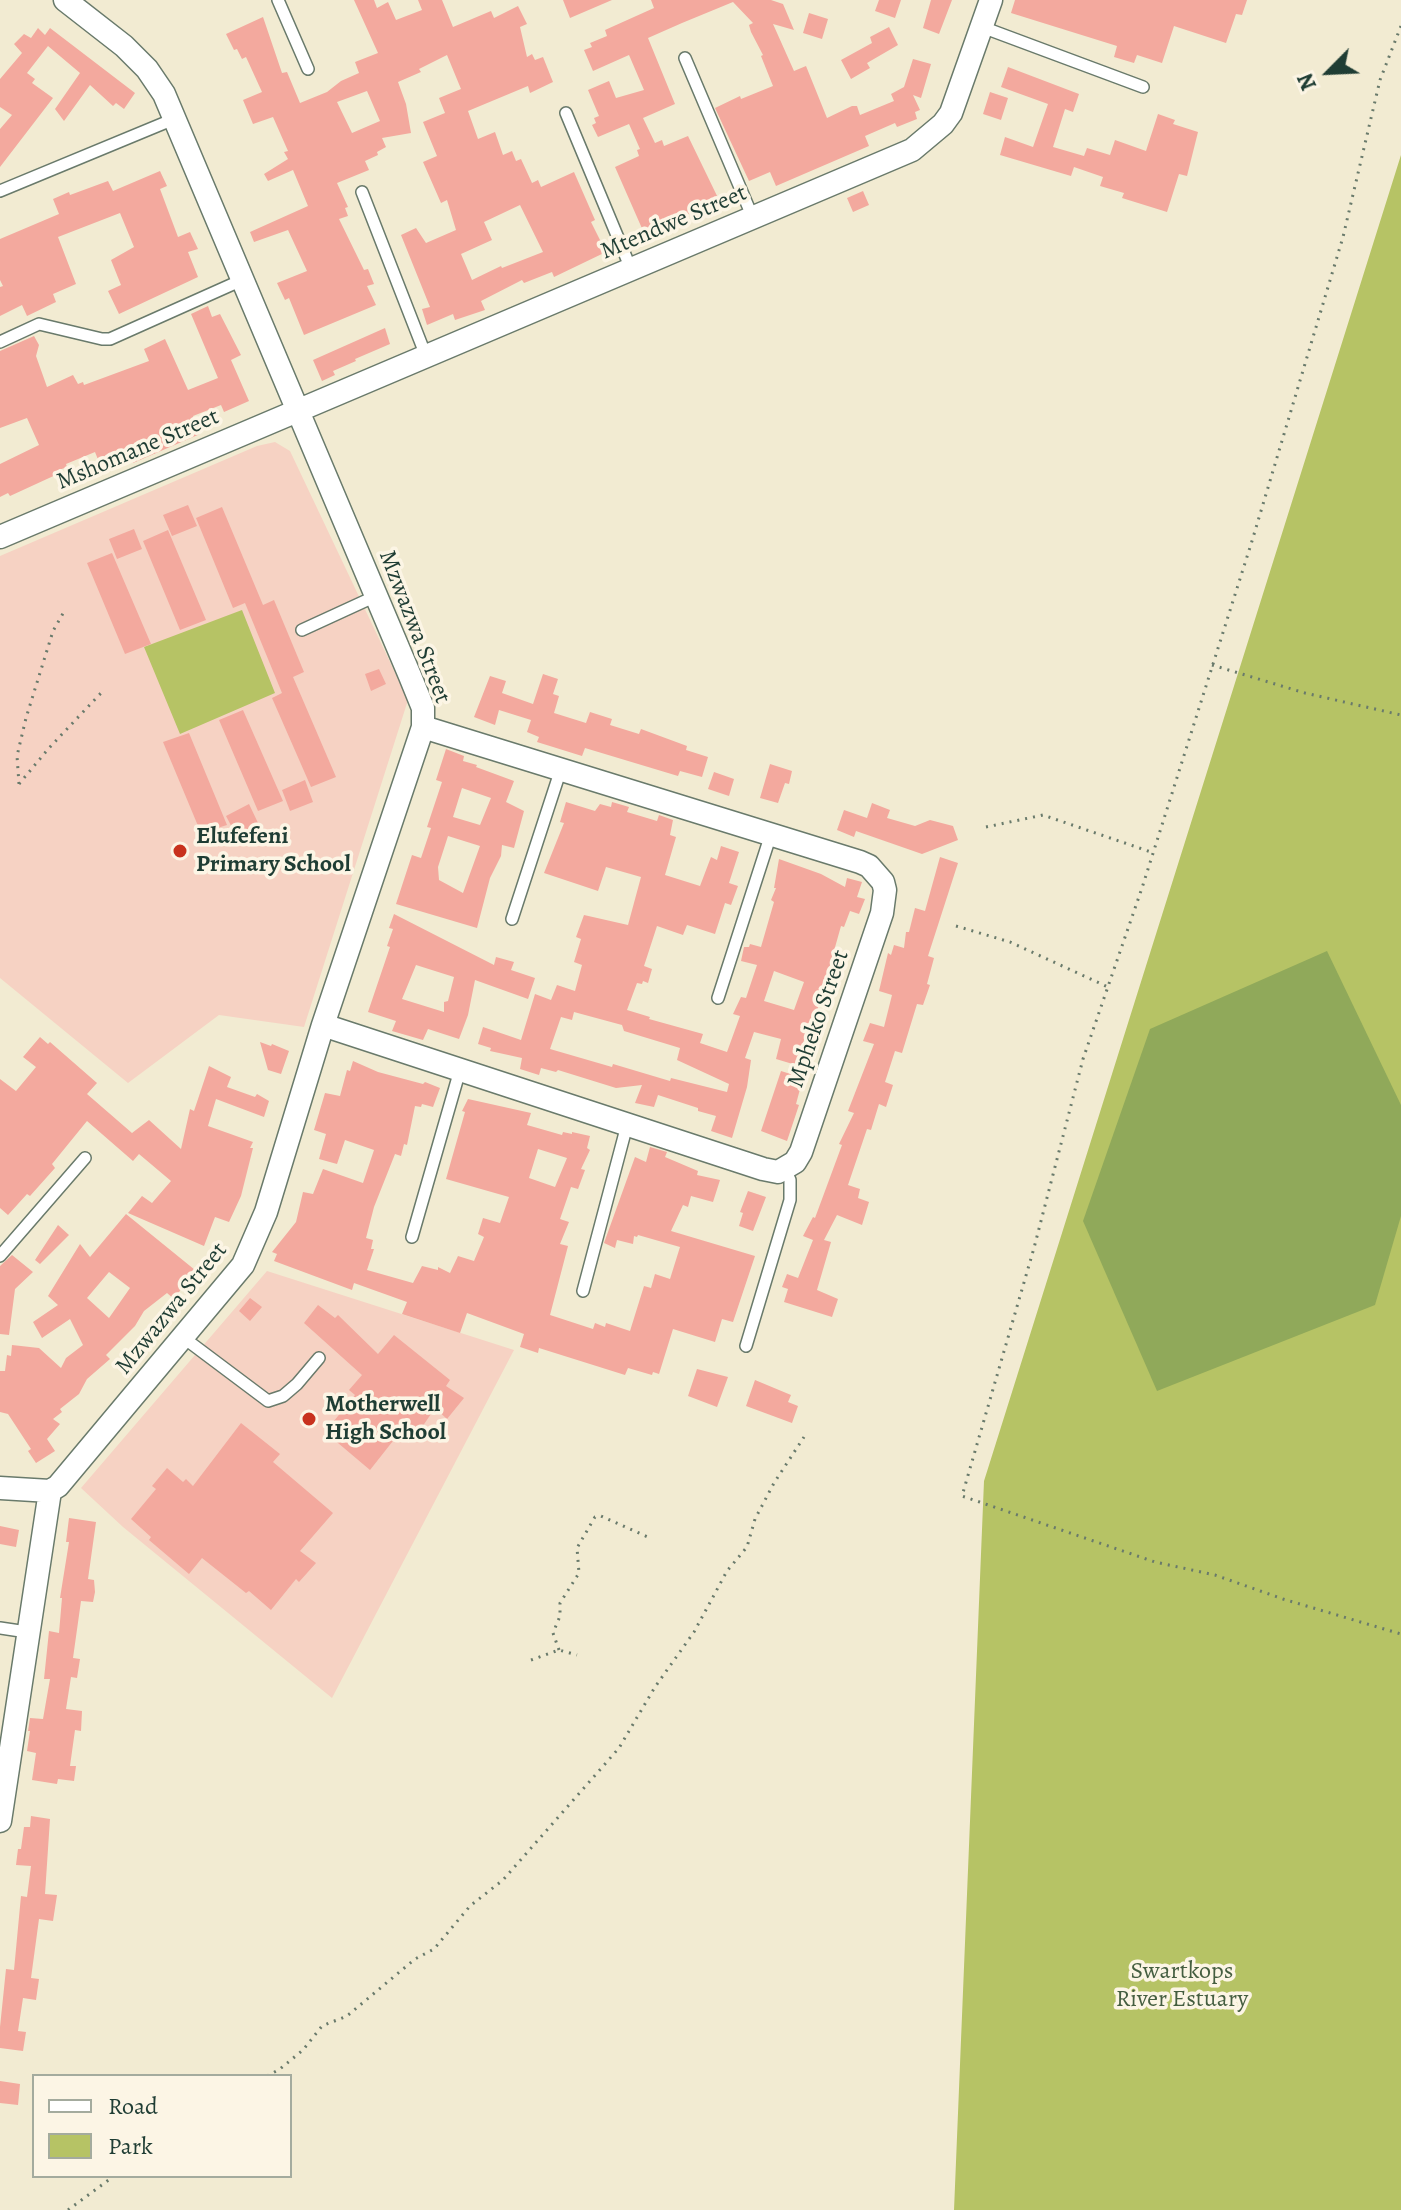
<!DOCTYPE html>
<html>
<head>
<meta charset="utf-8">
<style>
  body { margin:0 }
  #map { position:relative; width:1401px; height:2210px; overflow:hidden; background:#f2ebd2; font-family:Alegreya,serif }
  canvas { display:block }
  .legend { position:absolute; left:32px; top:2074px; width:260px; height:104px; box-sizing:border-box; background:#fcf5e5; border:2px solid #a4ab9e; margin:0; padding:10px 14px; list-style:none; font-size:24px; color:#1f3d34 }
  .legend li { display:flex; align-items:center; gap:16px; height:40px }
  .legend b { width:40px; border:2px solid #a4ab9e }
  .north { position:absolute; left:1289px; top:32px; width:80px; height:80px; -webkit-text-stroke:6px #fcf5e5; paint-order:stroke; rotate:246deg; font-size:22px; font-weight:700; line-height:32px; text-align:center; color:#1f3d34 }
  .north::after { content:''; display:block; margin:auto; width:28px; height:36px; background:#1f3d34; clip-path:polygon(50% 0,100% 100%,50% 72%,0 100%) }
</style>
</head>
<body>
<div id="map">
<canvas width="1401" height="2210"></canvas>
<ul class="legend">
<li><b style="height:10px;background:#fff"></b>Road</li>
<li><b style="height:22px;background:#b6c365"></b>Park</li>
</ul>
<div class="north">N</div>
</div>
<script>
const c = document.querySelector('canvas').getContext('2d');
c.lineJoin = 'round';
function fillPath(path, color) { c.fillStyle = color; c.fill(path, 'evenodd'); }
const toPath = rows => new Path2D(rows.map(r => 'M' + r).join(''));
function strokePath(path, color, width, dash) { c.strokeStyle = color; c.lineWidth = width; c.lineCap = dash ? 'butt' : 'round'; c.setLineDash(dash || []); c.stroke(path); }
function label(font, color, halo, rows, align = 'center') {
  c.font = font + ' Alegreya,serif'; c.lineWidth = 7; c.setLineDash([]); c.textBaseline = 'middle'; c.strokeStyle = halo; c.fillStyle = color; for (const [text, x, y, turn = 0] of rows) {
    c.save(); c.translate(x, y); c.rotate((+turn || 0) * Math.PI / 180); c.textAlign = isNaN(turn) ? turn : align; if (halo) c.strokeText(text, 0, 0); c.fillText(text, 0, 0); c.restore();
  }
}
fillPath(toPath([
  [275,442,290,451,408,700,304,1027,219,1015,128,1083,0,978,0,556,257,446],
  [267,1271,514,1350,332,1698,123,1527,81,1488]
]), '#f6d2c3');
fillPath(toPath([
  [1401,155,1401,2210,954,2210,984,1481],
  [242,610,275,693,180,734,144,647]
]), '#b6c365');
fillPath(toPath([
  [1327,951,1401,1105,1401,1216,1375,1305,1157,1391,1083,1221,1150,1029]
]), '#90a95a');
fillPath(toPath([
  [354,0,374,0,377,8,388,2,396,20,422,10,418,0,442,0,453,27,491,11,494,18,518,6,527,24,520,27,527,57,532,54,535,60,543,57,553,82,530,93,528,86,468,111,478,139,495,132,503,155,512,151,516,161,521,159,532,183,538,180,541,187,574,172,595,220,591,222,606,252,554,277,552,272,524,283,522,280,481,301,485,310,455,320,453,314,427,325,422,309,430,307,401,235,416,228,426,243,456,230,447,200,441,203,423,162,437,156,423,122,445,113,439,98,461,89,447,55,419,69,421,72,398,82,406,104,411,133,382,138,386,147,377,152,378,155,365,161,369,170,337,183,348,207,345,208,348,216,339,219,364,270,368,269,374,284,367,286,376,305,304,335,289,298,285,300,277,283,307,271,288,230,254,242,250,232,308,206,293,170,268,181,264,174,288,159,284,152,288,151,273,117,253,124,243,100,262,92,246,57,242,59,237,49,234,50,226,34,263,17,282,73,287,72,300,103,327,92,341,81,359,73,355,62,378,53],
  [367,91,380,121,352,133,337,102],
  [520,205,543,252,502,268,501,266,472,280,461,254,492,240,484,222],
  [563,0,612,0,570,18],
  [651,0,771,0,783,4,794,30,773,24,794,71,806,66,827,118,852,106,857,106,860,115,894,101,891,94,904,87,913,59,931,64,921,98,913,95,920,110,915,112,917,119,897,127,895,123,865,136,869,146,776,186,770,172,749,181,715,108,740,96,741,99,773,86,761,56,763,55,751,32,749,25,753,23,733,2,682,23,648,38,675,104,643,118,655,143,662,140,664,146,688,136,719,200,688,214,689,217,661,233,659,227,644,233,615,167,639,156,637,150,640,149,629,124,598,137,592,125,596,123,594,118,599,116,588,90,609,81,616,98,644,90,629,55,593,71,584,50,592,47,590,43,607,36,605,30,654,8],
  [879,0,901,0,895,18,875,11],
  [931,0,952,0,939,34,923,28],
  [1015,0,1247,0,1242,15,1236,14,1226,43,1174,26,1162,63,1137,55,1134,63,1114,57,1117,46,1011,13],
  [809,13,828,19,822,39,803,33],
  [889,27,898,45,867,63,870,68,851,79,841,60,872,43,870,37],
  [38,28,45,35,50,28,135,93,124,109,116,103,113,106,90,85,64,121,55,109,80,73,48,46,27,73,35,79,32,83,53,98,0,167,0,129,12,115,0,107,0,79,22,53,14,44,24,34,31,38],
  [1008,67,1079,94,1073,112,1065,109,1053,147,1084,156,1087,148,1110,155,1115,140,1146,151,1158,114,1175,120,1173,124,1198,132,1187,176,1179,174,1167,212,1122,198,1124,193,1100,186,1103,177,1074,167,1071,176,1000,155,1005,137,1033,147,1048,104,1001,87],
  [990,92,1008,98,1001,120,983,114],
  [160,171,167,186,160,189,178,237,190,232,198,249,188,252,198,277,119,314,108,291,121,285,111,260,134,247,120,213,58,237,76,284,53,294,56,302,27,316,22,305,0,316,0,287,3,286,0,280,0,239,59,214,53,199,69,192,70,195,108,181,113,191],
  [863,191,869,205,853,212,847,198],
  [208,306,212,317,220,314,241,355,231,360,249,401,224,412,221,405,193,416,200,434,133,463,132,460,103,472,95,452,66,464,67,467,59,470,60,473,10,496,8,493,0,497,0,464,39,445,27,418,0,428,0,351,34,336,39,345,36,356,47,387,73,375,78,384,83,382,84,385,149,361,144,349,165,339,188,390,218,378,191,314],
  [385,328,390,344,355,359,356,361,333,371,335,375,322,381,313,360],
  [188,505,197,526,172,536,163,515],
  [222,507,263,605,274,600,304,672,293,677,336,777,311,787,272,698,282,693,245,603,233,608,196,518],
  [134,529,142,549,117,559,109,539],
  [168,530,206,620,180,630,143,541],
  [112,553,151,644,125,654,87,563],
  [379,669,386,684,371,691,365,674],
  [543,674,558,679,553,694,559,696,554,713,586,723,590,712,612,719,610,725,639,734,641,729,687,746,686,750,708,757,702,777,680,771,678,776,585,748,582,756,537,742,539,737,527,732,531,720,499,710,495,725,474,717,490,676,506,681,502,693,533,704],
  [243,710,283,801,258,811,219,720],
  [189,733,227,825,201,833,163,742],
  [446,749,464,756,463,761,477,765,476,767,514,781,506,802,524,811,514,848,502,845,501,856,490,878,477,928,396,904,412,855,421,858,431,828,427,827,442,782,436,780],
  [462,788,491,798,480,825,453,817],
  [448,836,480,846,463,893,439,880,438,867],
  [770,764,792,771,789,784,785,783,778,803,760,798],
  [714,772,734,779,729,796,708,789],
  [305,780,313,802,290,811,282,790],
  [566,802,595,811,600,804,611,807,612,802,629,807,627,812,657,821,659,815,673,820,670,835,676,837,665,875,700,886,711,857,717,860,721,846,739,852,729,883,738,886,731,905,725,903,715,934,687,925,683,935,657,926,644,966,652,969,648,983,643,981,642,984,637,983,627,1010,650,1017,649,1019,703,1034,700,1043,727,1052,740,1016,733,1014,741,997,746,998,757,965,741,961,744,947,749,947,750,944,761,947,774,902,771,900,776,888,774,888,779,859,821,874,845,887,847,878,862,882,857,897,865,899,859,914,850,911,844,927,841,926,816,1015,821,1017,814,1040,805,1037,796,1065,776,1059,781,1039,754,1032,745,1058,751,1060,747,1087,732,1138,711,1131,716,1116,698,1111,698,1108,658,1095,654,1107,635,1103,642,1085,616,1088,558,1070,556,1072,541,1068,539,1075,520,1069,522,1058,490,1051,491,1048,478,1044,483,1027,521,1040,535,994,551,1000,557,985,575,991,582,965,574,962,581,939,576,937,584,915,628,925,641,877,606,867,598,891,544,873,564,823,560,822],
  [774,971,804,982,794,1010,764,1001],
  [574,1012,622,1025,624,1031,680,1048,677,1060,729,1084,727,1092,671,1078,670,1081,613,1064,612,1067,550,1049,561,1017,572,1020],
  [872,803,890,810,887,818,915,826,930,820,953,826,958,840,922,854,856,831,854,837,837,830,844,810,867,818],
  [249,804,259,825,236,835,226,816],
  [940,857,958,863,928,956,934,958,927,984,930,985,923,1005,917,1004,902,1053,895,1051,885,1082,893,1085,886,1107,879,1104,871,1130,867,1129,848,1185,860,1189,858,1198,869,1202,862,1225,837,1215,824,1240,831,1242,817,1290,838,1299,832,1317,784,1302,788,1289,782,1287,787,1274,798,1278,813,1240,803,1236,813,1217,815,1218,842,1145,839,1144,854,1113,848,1111,874,1044,863,1041,870,1023,884,1027,892,995,879,991,888,953,891,955,894,945,904,948,906,932,909,932,915,908,925,911],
  [394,914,494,965,496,957,514,962,511,970,535,978,528,999,475,980,468,1015,459,1039,428,1029,423,1040,392,1031,396,1021,368,1012,390,947,387,946,393,929,389,928],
  [416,965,454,977,448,1001,444,1002,444,1012,402,999],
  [40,1037,48,1044,50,1042,97,1083,87,1094,132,1133,149,1120,181,1149,190,1109,194,1111,209,1066,231,1077,227,1087,255,1097,257,1094,269,1101,264,1117,216,1099,208,1126,253,1142,250,1148,253,1148,241,1196,229,1222,215,1217,204,1246,128,1213,142,1196,152,1203,171,1181,139,1154,133,1161,87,1121,52,1164,55,1168,30,1196,27,1194,8,1215,0,1208,0,1079,16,1091,36,1067,23,1057],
  [260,1042,271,1046,272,1044,289,1051,281,1074,268,1070],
  [353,1061,378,1072,423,1084,425,1082,440,1088,433,1107,422,1104,421,1107,415,1106,407,1145,404,1144,401,1156,395,1154,374,1207,366,1238,373,1240,371,1249,374,1249,367,1270,413,1283,422,1266,438,1270,438,1267,450,1273,458,1256,474,1261,484,1237,478,1234,483,1218,500,1223,509,1197,446,1179,465,1112,462,1111,468,1099,531,1113,527,1125,562,1135,563,1132,572,1134,572,1132,590,1136,587,1148,590,1150,581,1169,585,1170,578,1189,571,1187,560,1219,569,1222,560,1244,568,1246,550,1315,593,1329,595,1323,605,1327,606,1323,630,1331,644,1286,651,1288,655,1274,670,1279,680,1247,638,1235,637,1237,634,1236,633,1244,617,1240,615,1248,604,1243,635,1157,646,1162,650,1147,667,1152,665,1157,698,1171,697,1175,720,1180,713,1202,691,1196,688,1207,683,1205,671,1231,755,1256,733,1322,722,1319,715,1342,673,1329,659,1374,653,1372,652,1375,628,1368,625,1375,539,1348,538,1353,520,1347,524,1334,467,1313,460,1333,402,1314,407,1302,354,1283,352,1290,274,1261,277,1254,272,1252,296,1222,303,1192,313,1194,323,1169,363,1183,374,1150,345,1140,337,1164,319,1159,326,1134,314,1130,325,1093,340,1096,347,1070,350,1071],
  [538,1149,567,1158,555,1187,529,1178],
  [781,1071,803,1078,796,1104,799,1105,787,1141,761,1131],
  [748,1191,766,1197,753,1231,739,1226,743,1213,740,1212],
  [126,1214,195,1270,174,1299,167,1293,144,1311,135,1326,106,1355,110,1359,87,1379,79,1394,60,1409,62,1412,53,1419,60,1424,47,1439,55,1451,36,1463,28,1451,31,1449,8,1414,0,1412,0,1371,5,1371,7,1355,11,1356,12,1345,39,1348,61,1368,66,1358,83,1345,70,1319,42,1338,33,1322,58,1305,48,1296,80,1244,90,1257],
  [109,1272,130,1288,109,1318,87,1298],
  [58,1225,69,1235,40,1264,35,1260],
  [12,1255,33,1272,15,1289,9,1335,0,1334,0,1266],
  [250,1298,262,1307,250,1321,239,1311],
  [318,1305,335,1318,338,1315,378,1354,394,1335,450,1380,446,1386,464,1398,447,1419,435,1408,412,1442,400,1432,370,1470,325,1432,355,1395,349,1390,362,1375,304,1323],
  [697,1369,728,1377,717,1407,688,1396],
  [755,1380,791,1395,788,1402,798,1406,792,1423,746,1406],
  [241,1423,280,1454,273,1462,333,1513,300,1551,316,1563,299,1582,296,1579,271,1610,249,1591,246,1593,202,1558,189,1574,149,1540,151,1537,131,1519,156,1489,152,1486,167,1468,183,1482,186,1479,193,1486],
  [69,1518,96,1522,88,1579,94,1580,95,1592,93,1602,81,1601,73,1658,80,1659,77,1678,71,1677,66,1709,82,1711,81,1731,75,1730,70,1766,76,1766,74,1781,58,1779,57,1784,32,1780,36,1753,27,1751,30,1731,28,1731,30,1718,43,1719,50,1679,44,1679,49,1631,59,1633,62,1598,60,1598,69,1542,66,1542],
  [0,1526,19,1530,16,1547,0,1544],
  [31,1816,50,1819,45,1894,57,1895,53,1921,39,1919,31,1978,39,1979,36,2000,23,1998,18,2031,26,2032,23,2051,0,2048,0,2027,6,1969,14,1970,21,1896,27,1897,31,1866,16,1865,18,1849,21,1849,24,1827,30,1827],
  [0,2081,20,2084,18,2105,0,2103]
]), '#f3a99e');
const service = toPath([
  [278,0,308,69],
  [982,27,1143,87],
  [685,58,753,218],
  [566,113,631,269],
  [0,191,174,119],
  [362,192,426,356],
  [0,342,39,324,102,339,110,339,242,280],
  [302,630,376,596],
  [512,919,561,769],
  [718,998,771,834],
  [412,1237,460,1070],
  [0,1256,85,1158],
  [583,1291,627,1125],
  [184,1338,268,1401,283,1396,297,1384,319,1358],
  [746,1346,790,1200,790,1180,785,1168],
  [0,1628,27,1632]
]);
const minor = toPath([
  [0,537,912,150,943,124,951,113,991,0],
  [323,1025,763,1169,778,1172,795,1162,801,1152,882,913,885,890,883,882,869,866,860,862,423,727],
  [0,1488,50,1491,58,1486,243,1265,266,1212,323,1025,423,727,423,708,410,676,164,94,147,69,124,46,65,0],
  [0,1821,50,1491]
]);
strokePath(service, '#697a6b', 14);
strokePath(minor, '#697a6b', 25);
strokePath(toPath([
  [1401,26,1380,80,1343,237,1252,541,1142,888,1083,1059,1034,1248,962,1496,1155,1562,1215,1575,1283,1599,1401,1634],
  [1212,665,1305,693,1401,715],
  [19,784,17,756,26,718,53,631,65,610],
  [19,784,49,748,101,693],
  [986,827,1043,815,1151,852],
  [956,926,1010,942,1108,987],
  [559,1650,553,1633,560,1616,560,1603,579,1573,577,1548,595,1517,601,1516,650,1538],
  [531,1660,559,1650,577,1655],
  [267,2076,280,2069,303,2050,322,2026,347,2016,415,1959,434,1949,470,1906,503,1880,619,1748,655,1687,694,1632,727,1571,747,1547,755,1519,774,1483,804,1437],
  [68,2210,114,2176]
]), '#697a6b', 3, [2, 6]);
strokePath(service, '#fff', 11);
strokePath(minor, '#fff', 22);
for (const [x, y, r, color] of [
  [180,851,8,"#c8321e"],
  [309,1419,8,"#c8321e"]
]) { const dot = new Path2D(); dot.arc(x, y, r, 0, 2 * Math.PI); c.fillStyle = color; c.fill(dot); strokePath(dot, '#fcf5e5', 3); }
label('24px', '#1f3d34', '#fcf5e5', [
  ["Mtendwe Street",674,223,-23],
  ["Mshomane Street",138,450,-23],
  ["Mzwazwa Street",414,627,69],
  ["Mpheko Street",819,1019,-71],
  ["Mzwazwa Street",172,1309,-51]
]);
label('bold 24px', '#1f3d34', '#fcf5e5', [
  ["Elufefeni",196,837],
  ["Primary School",196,865],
  ["Motherwell",325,1405],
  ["High School",325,1433]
], 'left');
label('24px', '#455e40', '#fcf5e5', [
  ["Swartkops",1182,1972],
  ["River Estuary",1182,2000]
]);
</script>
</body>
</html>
